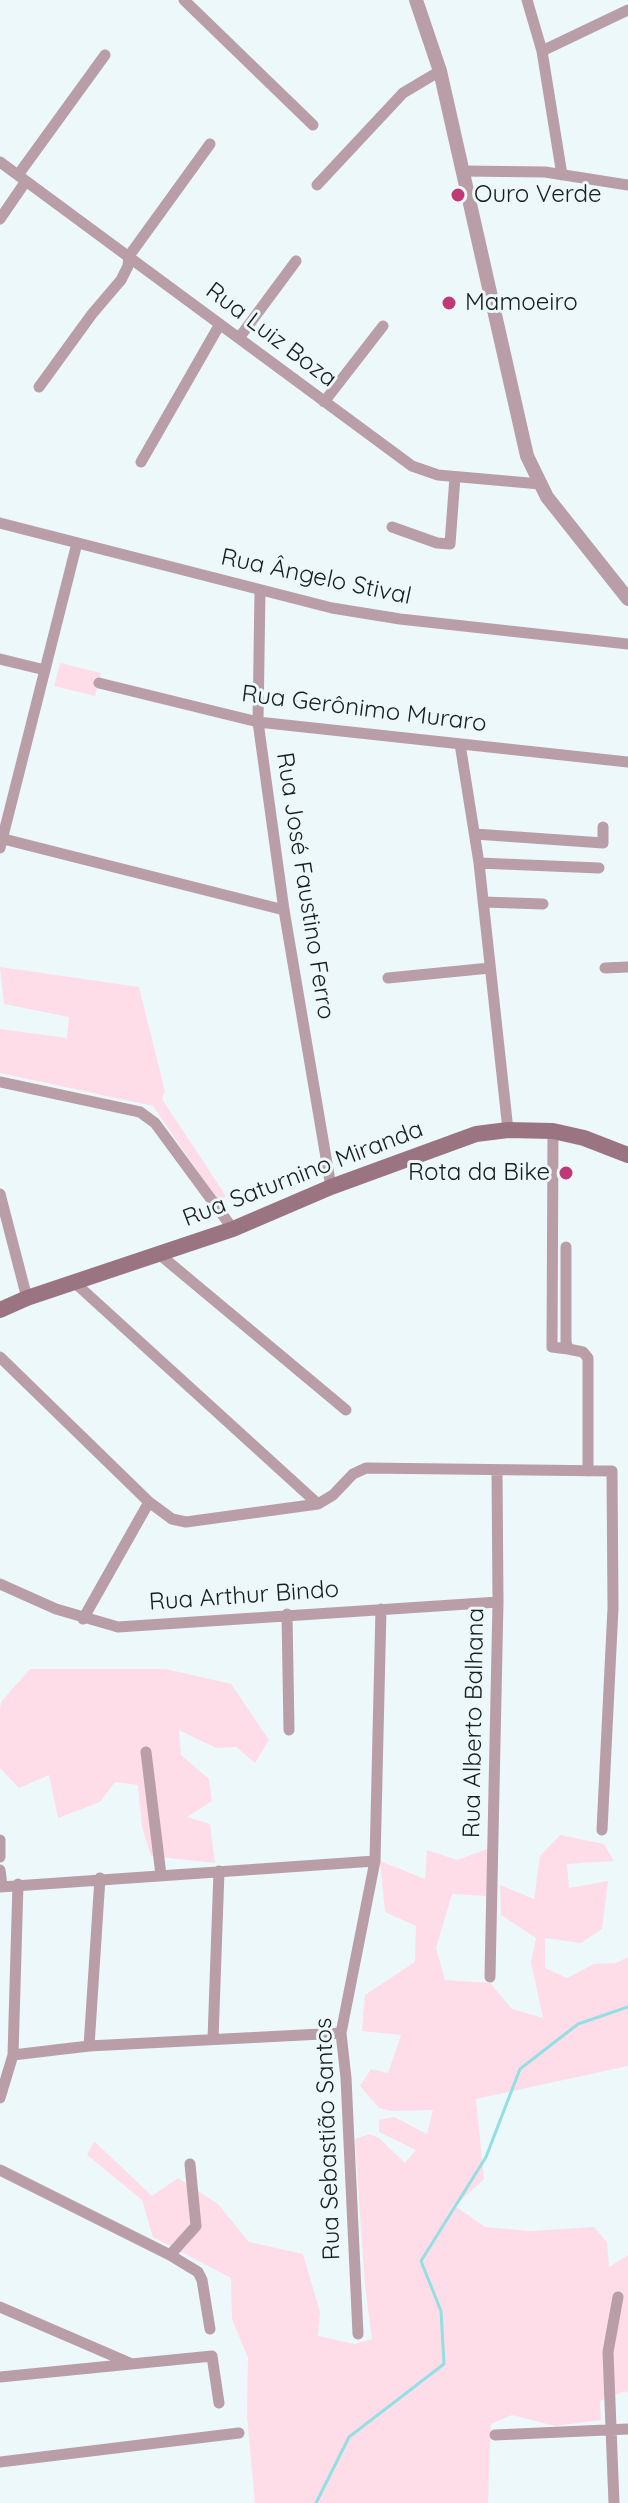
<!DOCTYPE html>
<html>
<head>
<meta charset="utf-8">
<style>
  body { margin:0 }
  canvas { display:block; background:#ecf8f9 }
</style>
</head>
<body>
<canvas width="628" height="2503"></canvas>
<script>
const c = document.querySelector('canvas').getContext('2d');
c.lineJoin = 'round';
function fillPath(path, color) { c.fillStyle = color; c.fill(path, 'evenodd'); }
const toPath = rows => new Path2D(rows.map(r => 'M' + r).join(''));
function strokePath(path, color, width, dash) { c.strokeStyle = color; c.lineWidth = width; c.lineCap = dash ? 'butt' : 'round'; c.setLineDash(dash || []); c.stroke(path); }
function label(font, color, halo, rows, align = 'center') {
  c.font = font + ' Quicksand,sans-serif'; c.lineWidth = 6; c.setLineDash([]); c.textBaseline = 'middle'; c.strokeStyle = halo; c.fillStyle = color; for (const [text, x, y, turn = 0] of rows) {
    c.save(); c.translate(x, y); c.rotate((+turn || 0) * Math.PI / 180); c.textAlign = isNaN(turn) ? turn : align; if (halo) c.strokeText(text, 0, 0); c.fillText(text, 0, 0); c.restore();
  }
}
fillPath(toPath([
  [60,663,101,673,95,696,54,686],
  [0,967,139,987,165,1091,162,1099,226,1196,220,1204,153,1106,0,1073,0,1029,67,1038,69,1017,4,1004],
  [30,1669,166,1669,231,1684,269,1740,255,1763,236,1747,216,1748,179,1730,181,1755,209,1779,212,1801,187,1817,210,1824,215,1863,151,1856,142,1827,138,1785,115,1782,100,1802,58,1818,49,1775,19,1788,0,1768,0,1709,1,1702],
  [560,1835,604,1844,614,1861,567,1864,569,1888,608,1881,602,1929,581,1943,545,1938,545,1968,567,1978,594,1964,616,1963,628,1957,628,2066,476,2099,484,2179,455,2206,485,2227,530,2231,594,2227,607,2242,609,2267,628,2255,628,2393,625,2391,600,2401,601,2420,555,2426,512,2415,491,2424,488,2503,255,2503,247,2416,248,2358,232,2319,231,2278,153,2237,142,2200,87,2155,94,2141,152,2196,178,2178,218,2204,249,2242,303,2254,320,2312,318,2336,355,2344,372,2339,365,2286,355,2139,370,2134,379,2138,405,2163,416,2150,379,2132,379,2120,394,2117,427,2134,433,2110,391,2111,379,2108,360,2086,371,2069,388,2073,401,2035,362,2031,365,1995,415,1962,416,1926,385,1912,380,1861,425,1879,427,1850,457,1860,493,1847,486,1896,452,1894,436,1948,445,1980,490,1983,512,2009,543,2018,531,1962,536,1938,501,1915,500,1885,534,1899,540,1856]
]), '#ffdde8');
strokePath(toPath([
  [316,2503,349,2437,444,2364,441,2311,421,2261,486,2157,520,2069,578,2024,628,2007]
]), '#92dfe4', 3);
strokePath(toPath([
  [184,0,313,125],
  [527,0,542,51,562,175],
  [542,51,628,10],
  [0,162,412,466,438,475,540,484],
  [463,171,545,172,628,185],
  [18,175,105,55],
  [317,185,403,93,440,71],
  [0,219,26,181],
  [239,338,296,261],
  [39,387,92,314,121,280,128,266,129,256,210,144],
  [324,402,383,326],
  [141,462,220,324],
  [0,523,332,608,400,619,628,644],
  [392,527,437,543,450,544,455,477],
  [260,590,258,722,284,910,331,1187],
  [0,659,45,670],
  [99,683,258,722,628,762],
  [460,744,479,863,508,1130],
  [475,834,603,843,603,827],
  [0,838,284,910],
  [0,848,77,543],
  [479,863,599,868],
  [483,902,543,904],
  [605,968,628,967],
  [388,978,490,968],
  [0,1082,140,1112,155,1123,233,1229],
  [553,1131,552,1347,568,1349],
  [0,1194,27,1298],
  [566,1247,566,1342,568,1349,583,1352,588,1358,588,1471],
  [159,1254,346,1410],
  [74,1282,318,1504],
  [0,1357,149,1502,172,1519,186,1522,318,1504,333,1495,353,1474,366,1468,612,1471,613,1608,602,1830],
  [0,1584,56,1609,118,1627,498,1602],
  [287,1614,289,1730],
  [83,1619,149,1502],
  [146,1752,161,1875],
  [0,1840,0,1857],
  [0,1870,2,1886],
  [0,1887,375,1861],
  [490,1977,498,1602,497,1470],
  [213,2039,219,1871],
  [89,2046,100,1878],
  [13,2055,89,2046,341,2033],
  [0,2098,13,2055,18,1884],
  [0,2170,170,2255,198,2272,202,2280,210,2329],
  [170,2255,196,2226,190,2164],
  [0,2307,132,2364],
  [358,2334,346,2078,341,2033,375,1861,381,1609],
  [0,2377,212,2356,219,2403],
  [495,2435,628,2429],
  [0,2462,239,2433],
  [614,2503,608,2352,618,2297]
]), '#b99ea7', 11);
strokePath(toPath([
  [416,0,440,71,527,456,547,497,628,599]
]), '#b99ea7', 14);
strokePath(toPath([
  [0,1310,27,1298,233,1229,331,1187,476,1134,508,1130,553,1131,584,1138,628,1155]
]), '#9a7481', 16);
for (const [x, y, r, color] of [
  [458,195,8,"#c03977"],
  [449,303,8,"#c03977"],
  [566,1173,8,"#c03977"]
]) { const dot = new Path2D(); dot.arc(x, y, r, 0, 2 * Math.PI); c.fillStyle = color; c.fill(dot); strokePath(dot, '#ecf8f9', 3); }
label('24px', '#181d1d', '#ecf8f9', [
  ["Ouro Verde",474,195],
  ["Mamoeiro",465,303],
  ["Rota da Bike",550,1173,"right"]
], 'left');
label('24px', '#181d1d', '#ecf8f9', [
  ["Rua Luiz Boza",271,335,37],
  ["Rua Ângelo Stival",316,577,12],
  ["Rua Gerônimo Muraro",364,709,7],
  ["Rua José Faustino Ferro",305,886,81],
  ["Rua Saturnino Miranda",303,1174,-21],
  ["Rua Arthur Bindo",244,1596,-4],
  ["Rua Alberto Balhana",474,1723,-89],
  ["Rua Sebastião Santos",328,2139,-92]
]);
</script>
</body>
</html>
